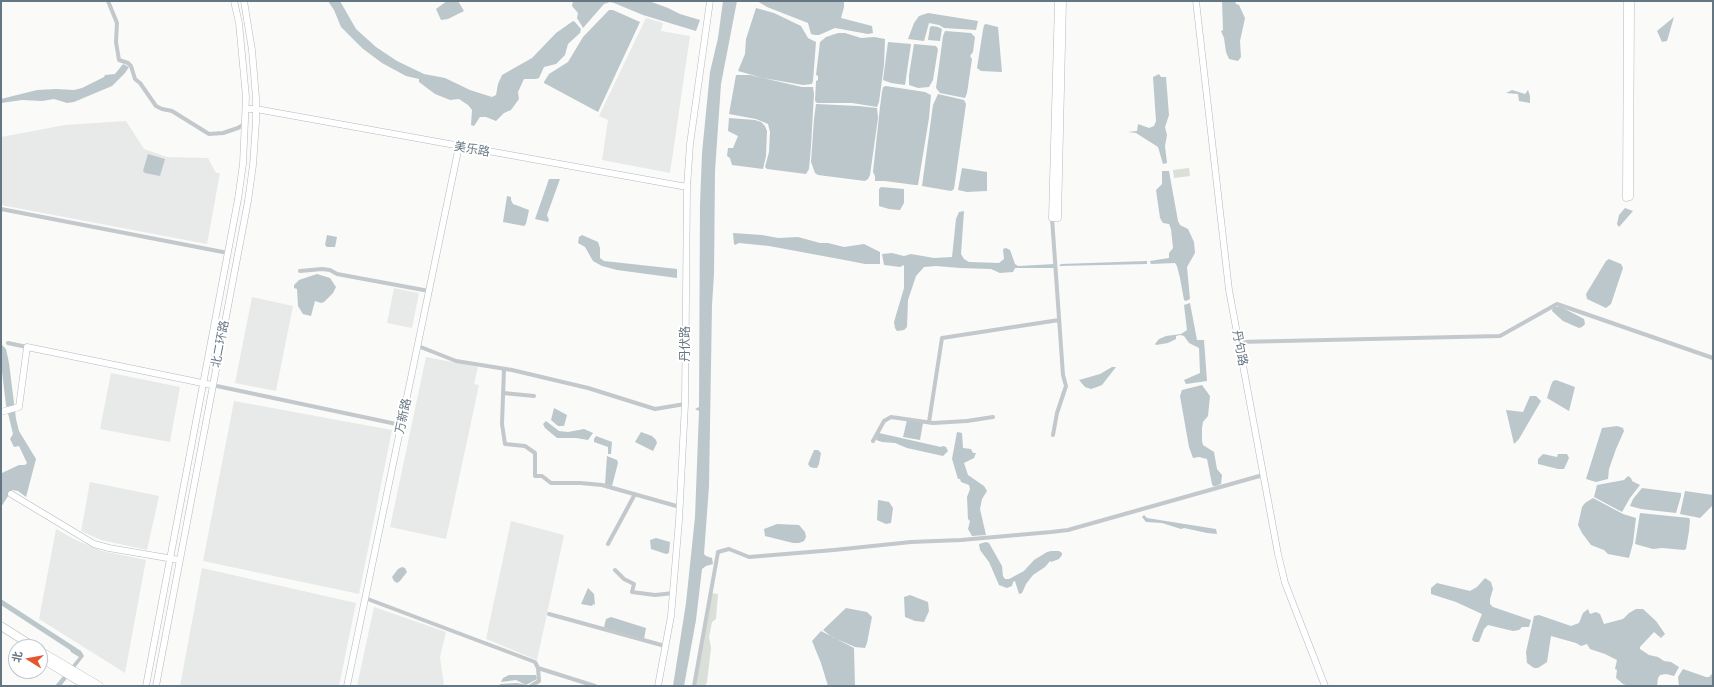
<!DOCTYPE html>
<html>
<head>
<meta charset="utf-8">
<style>
  body { margin:0 }
  #map { position:relative; width:1714px; height:687px; overflow:hidden; background:#fafaf8; font-family:"Exo 2","Noto Sans SC",sans-serif }
  canvas { display:block }
  .frame { position:absolute; inset:0; border:2px solid #657683; pointer-events:none }
  .north { position:absolute; left:8px; top:639px; width:40px; height:40px; box-sizing:border-box; background:#fff; border:1px solid #c1c8cd; border-radius:50%; rotate:281deg; font-size:11px; font-weight:700; line-height:16px; text-align:center; color:#657683 }
  .north::after { content:''; display:block; margin:auto; width:14px; height:18px; background:#e4572e; clip-path:polygon(50% 0,100% 100%,50% 72%,0 100%) }
</style>
</head>
<body>
<div id="map">
<canvas width="1714" height="687"></canvas>
<div class="frame"></div>
<div class="north">北</div>
</div>
<script>
const c = document.querySelector('canvas').getContext('2d');
c.lineJoin = 'round';
function fillPath(path, color) { c.fillStyle = color; c.fill(path, 'evenodd'); }
const toPath = rows => new Path2D(rows.map(r => 'M' + r).join(''));
function strokePath(path, color, width, dash) { c.strokeStyle = color; c.lineWidth = width; c.lineCap = dash ? 'butt' : 'round'; c.setLineDash(dash || []); c.stroke(path); }
function label(font, color, halo, rows, align = 'center') {
  c.font = font + ' "Exo 2","Noto Sans SC",sans-serif'; c.lineWidth = 4; c.setLineDash([]); c.textBaseline = 'middle'; c.strokeStyle = halo; c.fillStyle = color; for (const [text, x, y, turn = 0] of rows) {
    c.save(); c.translate(x, y); c.rotate((+turn || 0) * Math.PI / 180); c.textAlign = isNaN(turn) ? turn : align; if (halo) c.strokeText(text, 0, 0); c.fillText(text, 0, 0); c.restore();
  }
}
fillPath(toPath([
  [646,18,663,23,661,31,690,36,670,173,602,160,608,120,599,116],
  [126,121,144,149,167,157,208,158,216,173,220,173,207,244,1,205,1,137,65,125],
  [394,288,419,293,412,328,387,323],
  [252,297,293,306,276,391,235,383],
  [426,357,478,367,474,384,479,385,446,539,390,527],
  [111,373,180,387,170,442,100,429],
  [234,401,392,430,359,594,203,561],
  [90,482,159,496,147,550,101,540,81,531],
  [511,521,564,535,537,660,486,639],
  [56,529,76,540,102,551,146,560,125,673,39,619],
  [202,568,356,603,339,686,180,686],
  [374,607,446,632,440,657,444,686,357,686]
]), '#e8e9e9');
fillPath(toPath([
  [1189,168,1190,176,1174,178,1173,170],
  [710,593,718,594,716,619,712,622,709,637,711,648,707,682,705,686,693,686]
]), '#dadfd7');
fillPath(toPath([
  [328,1,340,1,356,29,376,47,397,61,424,74,445,78,470,90,492,97,496,95,498,84,502,75,532,58,556,33,573,21,575,22,581,29,580,33,568,44,565,55,556,64,544,67,539,78,536,79,524,79,518,92,519,99,511,110,504,113,496,121,486,117,480,117,474,126,471,125,472,110,468,105,459,99,450,100,435,94,419,82,419,79,406,76,382,63,362,48,341,27,334,10],
  [447,1,458,1,464,11,448,19,441,20,436,9],
  [573,1,649,1,668,8,680,14,700,20,696,31,643,15,614,3,610,2,604,4,583,28,577,18,578,13,572,6],
  [723,1,737,1,721,84,715,171,714,274,712,305,709,486,704,554,706,556,712,558,713,564,706,566,702,569,696,620,684,686,673,686,686,603,695,517,699,411,695,409,699,407,700,205,702,153,710,72,718,38],
  [757,1,844,1,844,7,841,18,872,26,873,33,868,34,835,28,819,35,815,35,811,34,808,23,767,7],
  [1222,1,1235,1,1236,4,1239,5,1245,18,1240,41,1241,57,1238,61,1229,59,1226,52,1224,38,1221,31,1223,30],
  [756,8,774,13,801,26,808,38,816,42,813,81,812,84,803,85,763,78,738,71,745,54,746,39],
  [609,10,613,10,640,22,598,112,544,83,544,82,549,74,568,62,583,37],
  [928,13,978,21,976,30,944,28,939,25,929,23,924,41,908,39,914,23,919,16],
  [1674,17,1667,41,1662,42,1657,31],
  [986,24,998,27,1002,72,981,71,977,68,983,30,984,25],
  [932,26,938,27,942,29,940,41,928,40,930,27],
  [945,31,971,33,975,37,973,52,970,56,972,59,967,93,965,98,940,93,936,88,943,36],
  [838,33,845,33,861,38,874,37,885,39,884,65,879,102,877,107,852,103,817,103,815,101,816,81,818,80,818,76,816,75,820,42,826,37],
  [888,42,911,44,905,85,891,83,883,80],
  [914,44,936,46,938,49,933,80,929,87,918,88,909,85,909,75],
  [123,64,129,67,125,73,112,86,74,102,67,103,54,99,42,101,22,100,1,103,1,99,37,90,56,89,74,90,82,88,104,77,105,75,115,74],
  [1159,74,1161,77,1166,77,1169,115,1165,127,1167,135,1165,146,1167,163,1163,164,1158,147,1136,133,1128,132,1137,131,1138,124,1149,128,1154,126,1156,121,1153,77],
  [736,75,750,75,802,87,813,87,814,94,811,146,809,169,806,174,767,169,765,167,769,152,770,132,768,124,756,119,729,114],
  [886,86,925,92,931,95,929,118,918,185,915,185,885,181,875,181,875,176,873,172,880,107,882,92,883,87],
  [1512,90,1525,94,1528,90,1530,96,1530,103,1519,101,1518,94,1506,93],
  [938,94,964,100,966,104,954,189,951,191,922,186,933,105],
  [816,104,858,106,877,108,878,118,870,175,868,179,865,181,818,175,815,173,811,162,814,119],
  [729,118,755,120,761,122,765,126,767,131,766,156,763,169,732,165,730,158,727,156,728,148,733,148,738,136,728,131],
  [148,154,165,159,160,176,145,173,143,171],
  [962,168,987,172,987,191,967,192,958,190],
  [1162,171,1169,171,1178,221,1180,225,1188,229,1194,242,1195,253,1187,267,1190,299,1186,301,1184,300,1180,278,1177,266,1175,263,1151,264,1150,261,1169,258,1169,253,1173,248,1171,229,1169,224,1163,223,1160,218,1156,190,1162,184],
  [549,179,560,179,547,215,549,220,548,222,535,219],
  [881,187,904,189,904,203,900,210,889,209,879,206,879,189],
  [507,196,511,197,511,200,513,204,529,210,526,224,524,226,503,222],
  [1625,208,1633,211,1619,227,1617,224,1619,215],
  [964,211,961,254,964,259,969,262,999,263,1004,259,1003,249,1006,248,1010,250,1015,264,1018,266,1055,264,1054,268,1015,268,1013,272,1000,273,991,269,960,268,936,266,924,267,916,276,908,300,907,327,904,330,897,331,895,328,894,322,904,288,904,265,900,267,884,265,882,254,892,253,904,256,911,254,934,258,952,257,956,219,959,212],
  [733,233,762,235,778,238,798,237,820,243,828,243,844,247,864,244,880,252,880,264,865,264,850,261,769,246,739,243,735,245,734,244],
  [327,235,337,237,335,247,327,247,325,245],
  [582,235,598,242,600,248,600,258,604,261,677,269,677,278,617,270,602,266,593,261,585,247,578,243,579,237],
  [1609,259,1621,264,1623,268,1611,304,1606,308,1587,299,1586,294,1606,261],
  [1147,261,1147,264,1059,266,1061,264],
  [317,274,330,278,336,287,333,293,324,302,321,303,315,301,311,316,303,314,298,306,297,289,294,288,294,285,299,280],
  [1190,303,1197,340,1204,340,1207,381,1186,384,1184,380,1200,373,1199,348,1189,343,1184,336,1180,335,1176,336,1176,339,1168,343,1156,345,1155,344,1159,339,1166,336,1181,334,1187,330,1184,305],
  [1553,307,1561,307,1584,319,1585,324,1582,327,1579,328,1563,321,1552,311],
  [1,338,2,345,6,349,9,363,16,419,19,431,36,459,26,497,18,491,12,490,1,507,2,473,19,465,25,465,27,463,19,446,14,447,10,439,13,434,6,405,1,363],
  [1112,367,1116,367,1102,385,1097,387,1091,389,1085,387,1079,380,1100,374],
  [1556,380,1575,387,1569,411,1547,398,1551,385,1553,381],
  [1202,385,1210,396,1208,416,1203,422,1202,428,1202,441,1203,445,1214,452,1217,469,1222,475,1221,484,1216,486,1213,486,1212,484,1207,459,1199,457,1193,458,1189,447,1180,396,1182,390],
  [1530,396,1536,396,1541,401,1519,439,1514,444,1506,410,1523,412],
  [554,408,567,415,564,426,558,426,551,420],
  [907,420,923,423,920,440,903,437],
  [546,421,559,431,568,432,584,429,593,433,588,440,576,438,557,438,545,428,543,424],
  [1617,426,1623,428,1624,431,1616,449,1609,469,1608,479,1596,482,1586,479,1602,428],
  [641,432,652,436,656,440,657,443,653,451,635,442],
  [957,432,962,433,963,448,971,449,973,453,976,453,974,458,964,463,968,475,984,486,987,491,982,499,980,509,986,535,972,536,968,529,970,521,968,519,967,497,970,489,969,485,961,482,960,479,958,479,952,459],
  [879,433,941,447,943,446,946,447,948,451,943,456,907,448,895,443,882,442,876,440],
  [596,436,612,442,611,454,608,454,608,447,594,442,594,439],
  [814,450,818,450,821,453,819,464,817,468,814,468,810,467,808,464],
  [1543,454,1557,457,1558,454,1567,454,1569,458,1564,469,1558,469,1538,464,1538,459],
  [607,456,617,460,618,463,612,486,605,484],
  [1628,476,1631,478,1632,481,1640,485,1630,498,1622,512,1594,497,1597,485,1624,480],
  [1642,488,1681,493,1681,496,1676,513,1641,509,1630,506,1633,499],
  [1685,491,1713,495,1713,505,1700,518,1680,514],
  [1593,498,1623,514,1636,518,1633,543,1629,558,1608,554,1604,550,1591,545,1582,533,1578,525,1582,507,1585,503],
  [878,500,889,502,893,508,891,523,886,524,877,520],
  [1640,513,1689,518,1690,520,1689,531,1686,549,1684,550,1662,548,1653,549,1635,544],
  [1144,515,1147,518,1216,529,1217,534,1207,533,1184,528,1181,529,1162,523,1146,522,1142,517],
  [777,524,799,525,805,532,806,537,804,541,799,543,793,543,765,536,764,529],
  [656,538,670,542,669,553,666,554,651,549,650,540],
  [986,542,989,543,1002,566,1003,576,1005,579,1009,579,1024,571,1034,560,1047,552,1051,551,1059,551,1062,553,1062,555,1059,559,1051,562,1050,561,1045,567,1033,575,1026,584,1022,593,1019,594,1015,581,1013,582,1012,586,1007,588,999,585,989,562,980,550,979,544],
  [402,567,405,568,407,572,400,581,397,583,394,581,392,577,398,569],
  [1485,578,1491,582,1493,589,1490,599,1490,604,1493,607,1531,620,1529,627,1522,627,1519,630,1513,631,1488,625,1484,629,1479,642,1475,642,1472,640,1473,636,1482,614,1456,602,1431,594,1431,588,1437,583,1470,591,1477,587],
  [588,588,594,594,595,605,593,604,592,606,581,604],
  [910,595,928,602,929,611,924,622,915,621,905,617,904,597],
  [1,599,81,651,84,656,61,686,55,686,79,657,71,652,70,650,1,605],
  [846,608,867,612,872,617,867,643,865,648,855,647,832,637,823,630],
  [1588,609,1590,614,1596,612,1600,614,1604,624,1623,619,1629,613,1636,609,1643,609,1656,621,1665,634,1661,638,1654,632,1640,647,1640,649,1649,655,1658,657,1664,661,1671,662,1679,667,1674,676,1666,674,1660,675,1658,678,1657,686,1629,686,1623,684,1616,678,1617,670,1615,669,1617,660,1605,654,1590,649,1587,644,1581,646,1576,643,1551,636,1547,662,1538,668,1534,668,1527,663,1526,652,1534,616,1539,615,1571,626,1579,623,1583,613],
  [611,617,646,628,644,639,605,628,604,627,606,619],
  [821,631,854,648,855,686,828,686,821,663,812,641],
  [1683,669,1706,677,1709,677,1713,673,1713,686,1679,686,1678,677],
  [509,675,536,675,537,679,526,685,516,680,501,682,503,678]
]), '#bbc7cb');
const secondary = toPath([
  [1058,1,1052,218,1058,218,1063,1],
  [1196,1,1229,290,1278,554,1285,583,1325,686],
  [1627,1,1626,198,1630,197,1631,1],
  [246,109,256,109,687,187],
  [1,412,19,407,27,347,212,385],
  [11,494,94,544,109,548,179,560],
  [347,686,459,146],
  [658,686,671,616,679,520,685,404,687,187,690,144,710,1]
]);
const primary = toPath([
  [146,686,238,199,243,164,246,97,239,23,234,1],
  [156,686,248,201,253,165,256,122,256,98,252,50,244,1]
]);
const highway = toPath([
  [1,626,34,647],
  [40,651,99,686],
  [51,664,87,686]
]);
strokePath(secondary, '#b3babf', 7);
strokePath(primary, '#b5babe', 7);
strokePath(highway, '#b4b9bd', 9);
strokePath(toPath([
  [108,1,117,23,116,42,119,60,128,63,131,66,135,79,140,83,156,106,162,109,172,111,209,134,223,133,238,128,246,123],
  [1,209,228,253],
  [1052,218,1063,375,1066,386,1057,413,1053,435],
  [300,271,322,269,330,270,337,274,429,291],
  [1239,342,1500,336,1557,304,1713,358],
  [8,343,27,347],
  [418,346,456,361,512,370,588,388,655,409,685,404],
  [504,369,502,424,505,444,525,446,535,453,535,476,542,476,551,483,580,483,602,485,680,507],
  [212,385,401,425],
  [503,393,534,396],
  [929,422,942,338,1059,320],
  [873,441,884,421,891,417,933,423,967,421,993,417],
  [608,544,635,494],
  [615,570,624,579,634,584,632,592,655,595,674,593],
  [365,598,535,662,538,668,595,686],
  [549,614,665,646],
  [501,686,516,685,523,686],
  [531,686,539,681,538,668],
  [694,686,718,552,729,549,749,557,834,550,911,542,961,540,1051,532,1068,530,1263,475]
]), '#c3c8cc', 4);
strokePath(secondary, '#fff', 6);
strokePath(primary, '#fff', 6);
strokePath(highway, '#fff', 8);
label('12px', '#657683', '#fff', [
  ["美乐路",472,149,10],
  ["北二环路",220,344,-79],
  ["丹伏路",685,344,-90],
  ["丹句路",1240,348,79],
  ["万新路",403,416,-78]
]);
</script>
</body>
</html>
